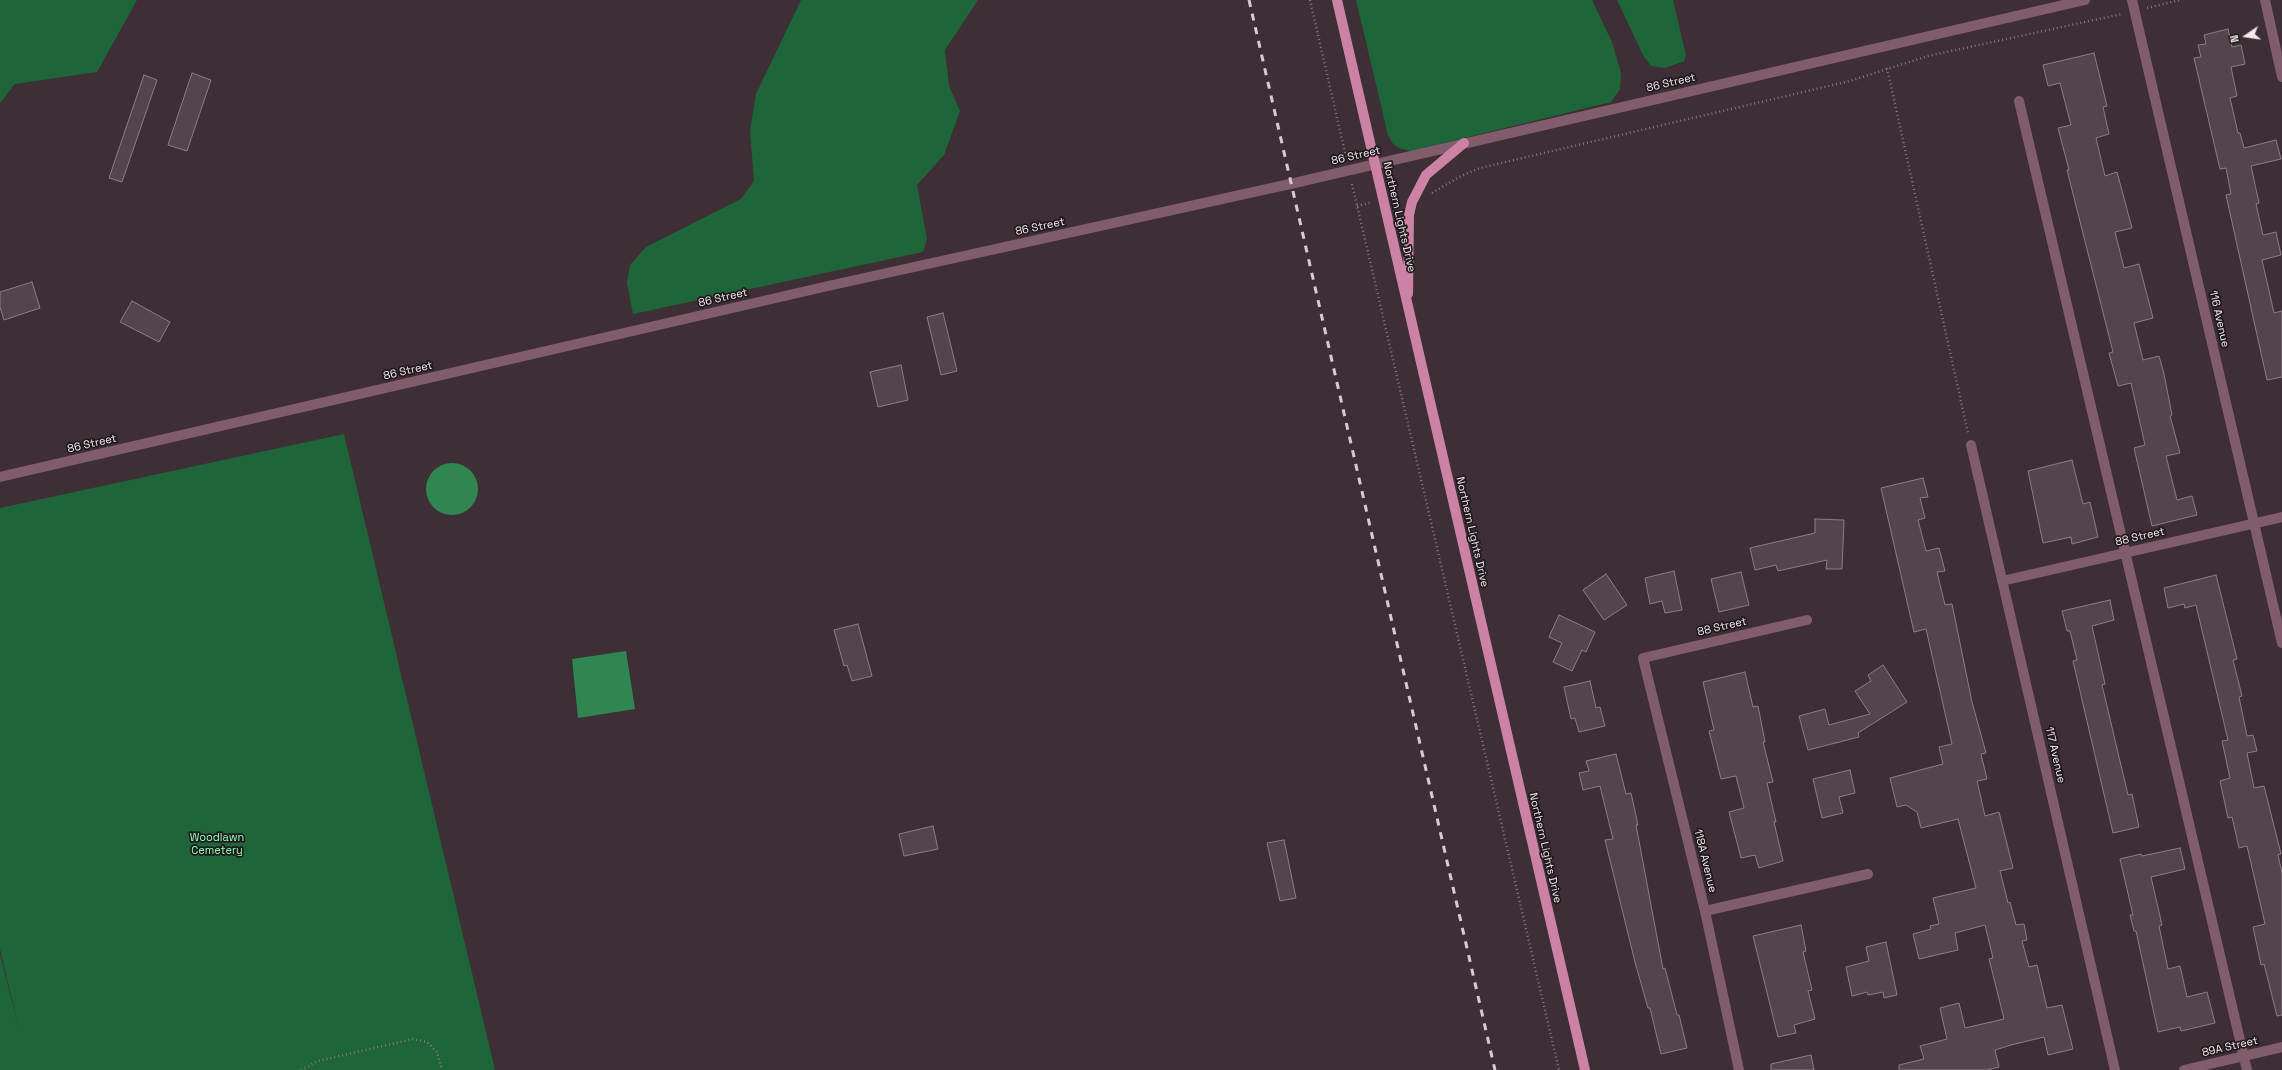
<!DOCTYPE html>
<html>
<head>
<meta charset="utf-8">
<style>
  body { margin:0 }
  #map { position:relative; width:2282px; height:1070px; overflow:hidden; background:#3e2f36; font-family:"Space Grotesk",sans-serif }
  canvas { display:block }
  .north { position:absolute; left:2226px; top:16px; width:40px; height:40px; -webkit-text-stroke:3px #20191d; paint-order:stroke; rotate:257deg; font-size:11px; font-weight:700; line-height:16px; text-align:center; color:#f3e9ed }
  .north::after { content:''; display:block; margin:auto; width:14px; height:18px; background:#f3e9ed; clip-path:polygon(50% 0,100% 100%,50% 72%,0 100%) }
</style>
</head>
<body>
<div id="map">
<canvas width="2282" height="1070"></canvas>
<div class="north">N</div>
</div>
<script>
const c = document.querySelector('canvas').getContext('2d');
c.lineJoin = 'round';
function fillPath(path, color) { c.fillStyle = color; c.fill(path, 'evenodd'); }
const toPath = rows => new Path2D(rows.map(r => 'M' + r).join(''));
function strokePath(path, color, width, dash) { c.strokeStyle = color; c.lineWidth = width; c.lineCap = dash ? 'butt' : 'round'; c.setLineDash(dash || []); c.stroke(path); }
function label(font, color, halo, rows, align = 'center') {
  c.font = font + ' "Space Grotesk",sans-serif'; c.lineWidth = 3.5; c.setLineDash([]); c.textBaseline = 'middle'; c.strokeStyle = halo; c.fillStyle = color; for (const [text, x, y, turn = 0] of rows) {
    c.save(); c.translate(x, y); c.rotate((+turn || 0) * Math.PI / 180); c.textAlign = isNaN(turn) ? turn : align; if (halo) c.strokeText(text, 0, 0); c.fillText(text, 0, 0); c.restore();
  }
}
fillPath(toPath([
  [0,0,137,0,97,72,15,84,0,103],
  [801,0,978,0,945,50,949,86,960,111,944,155,917,185,927,239,923,252,633,314,627,283,630,265,646,247,741,199,754,181,750,131,756,94],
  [1356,0,1592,0,1612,42,1621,73,1620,89,1611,102,1411,151,1401,149,1393,144,1388,135],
  [1617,0,1673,0,1686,55,1684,61,1665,68,1651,66,1643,55],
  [344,434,495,1070,0,1070,0,954,20,1034,0,949,0,508]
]), '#1e6539');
fillPath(toPath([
  '426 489a26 26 0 1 1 52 0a26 26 0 1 1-52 0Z',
  [626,651,635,709,578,718,572,659]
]), '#2f8650');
const building = toPath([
  [2228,29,2232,47,2241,45,2245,64,2231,67,2237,96,2230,98,2238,133,2240,133,2244,148,2276,140,2281,159,2251,166,2259,203,2256,204,2263,235,2276,232,2281,255,2262,260,2274,313,2282,311,2282,377,2267,380,2226,195,2231,194,2226,168,2220,169,2194,58,2201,57,2198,45,2206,44,2204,35,2228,29],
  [2094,53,2107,106,2103,107,2109,134,2096,138,2105,176,2117,172,2132,228,2115,232,2124,268,2139,264,2153,318,2134,323,2143,360,2159,356,2164,374,2172,415,2170,416,2180,453,2166,456,2177,500,2192,496,2197,515,2152,526,2134,448,2145,445,2131,383,2118,386,2109,353,2113,352,2067,170,2069,170,2058,128,2071,125,2060,83,2048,86,2043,65,2094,53],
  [192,73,211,80,187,151,168,145,192,73],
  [144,75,157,80,122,182,109,178,144,75],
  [32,282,40,308,4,320,0,307,0,292,32,282],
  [132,301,170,322,159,342,120,322,132,301],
  [943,313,957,371,941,375,927,317,943,313],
  [901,365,908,400,878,407,870,372,901,365],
  [2072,460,2083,504,2090,502,2098,537,2072,544,2071,537,2043,543,2028,471,2072,460],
  [1923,478,1928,497,1920,498,1925,518,1918,520,1926,551,1939,548,1945,571,1937,572,1945,605,1952,604,1972,702,1986,753,1981,754,1987,779,1977,781,1985,816,1999,812,2013,868,2000,871,2008,903,2010,902,2016,925,2024,924,2027,940,2022,941,2029,967,2037,965,2047,1008,2062,1005,2073,1049,2048,1055,2044,1037,2011,1045,1995,1050,1999,1067,1987,1070,1899,1070,1899,1065,1924,1059,1920,1046,1947,1039,1940,1008,1959,1003,1965,1028,2004,1019,1989,959,1993,958,1985,925,1955,933,1958,950,1919,959,1913,934,1931,929,1930,926,1939,924,1933,898,1976,888,1958,819,1921,828,1917,812,1906,805,1897,807,1890,778,1943,764,1939,747,1952,744,1926,629,1914,632,1881,488,1923,478],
  [1815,519,1844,520,1842,569,1826,569,1827,560,1778,571,1776,565,1755,570,1750,548,1815,533,1815,519],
  [1674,571,1682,610,1665,613,1662,601,1650,604,1645,578,1674,571],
  [1741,572,1749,605,1719,612,1711,579,1741,572],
  [1606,574,1627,605,1604,620,1583,590,1606,574],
  [2216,575,2237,659,2233,660,2242,696,2239,697,2247,736,2253,735,2257,751,2247,753,2254,788,2264,786,2281,854,2278,855,2282,873,2282,1015,2277,1016,2264,964,2261,965,2253,927,2265,924,2247,846,2239,848,2232,817,2228,818,2220,781,2230,778,2222,741,2228,740,2196,605,2185,608,2184,604,2168,608,2164,588,2216,575],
  [2110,600,2114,620,2092,626,2105,684,2102,685,2128,795,2132,794,2139,827,2113,833,2073,661,2077,660,2070,631,2067,631,2062,611,2110,600],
  [1559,615,1595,632,1586,652,1582,650,1572,671,1553,662,1562,643,1549,637,1559,615],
  [858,624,872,676,852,681,847,665,844,666,834,630,858,624],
  [1883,665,1907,702,1858,733,1859,737,1808,750,1799,716,1825,709,1829,725,1870,714,1855,691,1871,681,1868,675,1883,665],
  [1745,672,1753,707,1758,706,1765,742,1763,742,1773,782,1767,783,1776,822,1774,822,1783,861,1759,868,1755,855,1741,858,1729,812,1744,808,1736,776,1721,779,1709,731,1714,730,1703,682,1745,672],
  [1590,681,1596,708,1600,707,1605,726,1579,732,1575,718,1571,719,1564,687,1590,681],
  [1616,754,1626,794,1631,793,1638,825,1636,825,1663,969,1665,968,1677,1015,1679,1015,1687,1048,1661,1054,1650,1008,1648,1008,1635,962,1605,840,1613,839,1600,786,1583,790,1579,773,1589,771,1586,761,1616,754],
  [1850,770,1855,793,1839,797,1843,813,1822,818,1813,779,1850,770],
  [933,826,938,849,904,856,899,834,933,826],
  [1284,840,1296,898,1280,901,1267,843,1284,840],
  [2180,848,2185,869,2151,877,2162,925,2159,926,2168,969,2180,966,2187,997,2207,992,2215,1023,2181,1031,2180,1027,2158,1032,2136,931,2134,931,2130,915,2133,915,2120,859,2141,854,2142,856,2180,848],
  [1801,925,1806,951,1803,952,1812,990,1808,991,1815,1019,1794,1025,1796,1033,1778,1037,1753,936,1801,925],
  [1886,942,1897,995,1884,998,1883,992,1868,995,1867,992,1852,996,1846,967,1869,961,1866,947,1886,942],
  [1811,1055,1814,1070,1771,1070,1771,1064,1811,1055]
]);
fillPath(building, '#54444b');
strokePath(building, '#8f7c84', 1);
strokePath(toPath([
  [1310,0,1346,157],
  [2147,8,2180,0],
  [1887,68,1968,433],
  [1352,184,1559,1070],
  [1432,193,1461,176,1480,168,1850,81,1928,56,2122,14],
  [1357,206,1372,202],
  [301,1070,318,1061,413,1039,427,1042,437,1052,442,1070]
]), '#84777d', 2.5, [1, 3]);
strokePath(toPath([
  [2132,0,2282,643],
  [2265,0,2282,77],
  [2019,101,2247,1070],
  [1971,445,2115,1070],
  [0,477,828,286,1290,184,2085,0],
  [2002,581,2282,517],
  [1705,911,1868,874],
  [1739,1070,1705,911,1643,658,1807,620],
  [2184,1070,2282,1047]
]), '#815c6d', 10);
strokePath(toPath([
  [1337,0,1585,1070],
  [1408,294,1409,215,1412,202,1426,175,1464,143]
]), '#cb82a5', 10);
strokePath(toPath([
  [1249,0,1495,1070]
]), '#d6cbd0', 3, [7, 7]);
label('11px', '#f3e9ed', '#20191d', [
  ["86 Street",1671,83,-13],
  ["86 Street",1356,156,-13],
  ["Northern Lights Drive",1399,217,77],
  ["86 Street",1040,227,-12],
  ["86 Street",723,298,-13],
  ["116 Avenue",2219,319,77],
  ["86 Street",408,371,-13],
  ["86 Street",92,444,-13],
  ["Northern Lights Drive",1472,532,77],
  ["88 Street",2140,537,-13],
  ["88 Street",1722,627,-13],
  ["117 Avenue",2055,755,77],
  ["Northern Lights Drive",1545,848,77],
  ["118A Avenue",1705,861,76],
  ["89A Street",2230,1047,-13]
]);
label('11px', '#8efeb1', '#20191d', [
  ["Woodlawn",217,838],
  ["Cemetery",217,851]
]);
</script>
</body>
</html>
